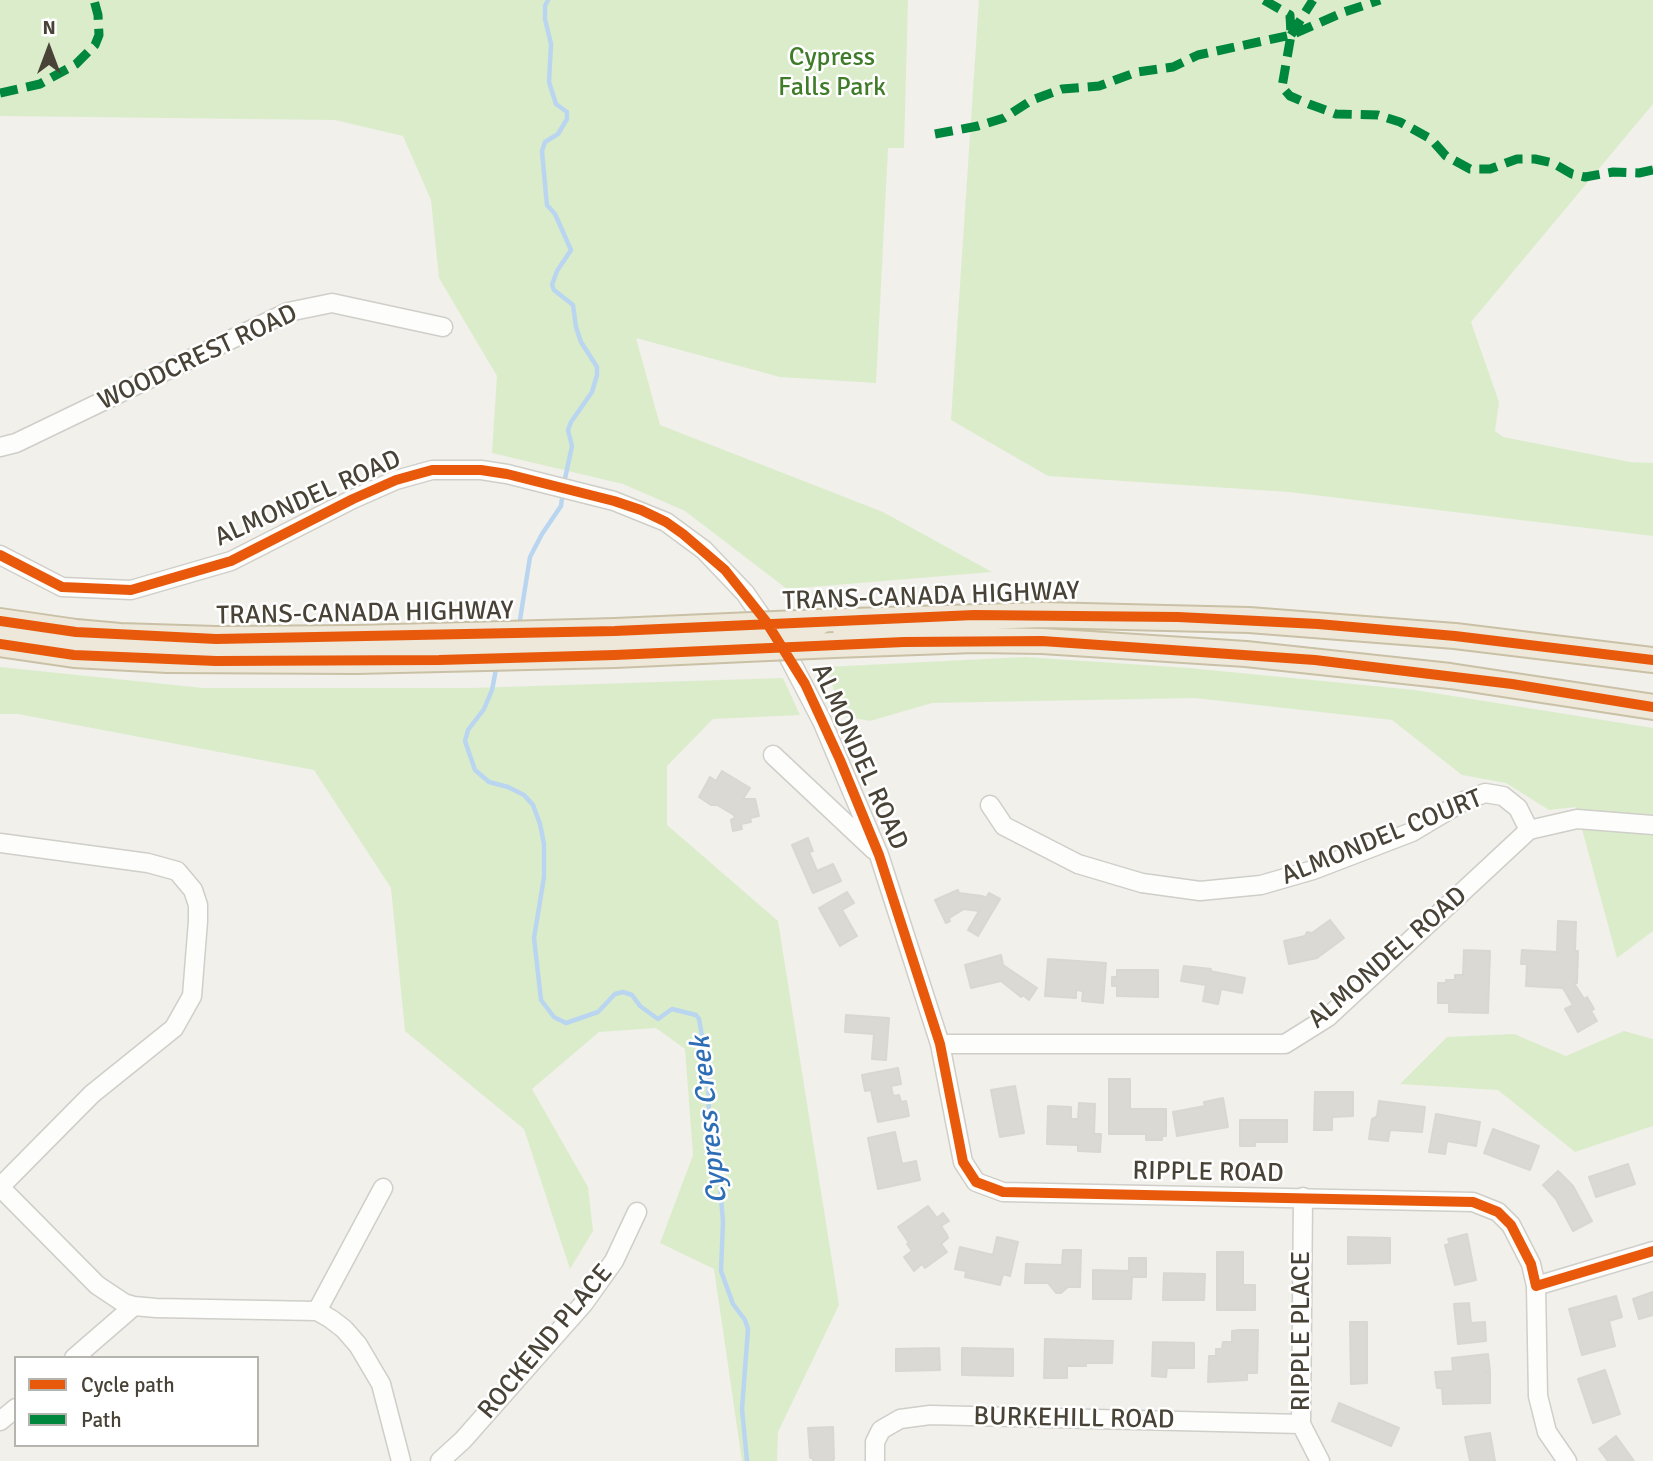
<!DOCTYPE html>
<html>
<head>
<meta charset="utf-8">
<style>
  body { margin:0 }
  #map { position:relative; width:1653px; height:1461px; overflow:hidden; background:#f1f0eb; font-family:Signika,sans-serif }
  canvas { display:block }
  .legend { position:absolute; left:14px; top:1356px; width:245px; height:91px; box-sizing:border-box; background:#fff; border:2px solid #b6b4af; margin:0; padding:9px 12px; list-style:none; font-size:21px; color:#484336 }
  .legend li { display:flex; align-items:center; gap:14px; height:35px }
  .legend b { width:35px; border:2px solid #b6b4af }
  .north { position:absolute; left:14px; top:14px; width:70px; height:70px; -webkit-text-stroke:5px #fff; paint-order:stroke; rotate:0deg; font-size:19px; font-weight:700; line-height:28px; text-align:center; color:#484336 }
  .north::after { content:''; display:block; margin:auto; width:24px; height:32px; background:#484336; clip-path:polygon(50% 0,100% 100%,50% 72%,0 100%) }
</style>
</head>
<body>
<div id="map">
<canvas width="1653" height="1461"></canvas>
<ul class="legend">
<li><b style="height:9px;background:#e8590c"></b>Cycle path</li>
<li><b style="height:9px;background:#00873e"></b>Path</li>
</ul>
<div class="north">N</div>
</div>
<script>
const c = document.querySelector('canvas').getContext('2d');
c.lineJoin = 'round';
function fillPath(path, color) { c.fillStyle = color; c.fill(path, 'evenodd'); }
const toPath = rows => new Path2D(rows.map(r => 'M' + r).join(''));
function strokePath(path, color, width, dash) { c.strokeStyle = color; c.lineWidth = width; c.lineCap = dash ? 'butt' : 'round'; c.setLineDash(dash || []); c.stroke(path); }
function label(font, color, halo, rows, align = 'center') {
  c.font = font + ' Signika,sans-serif'; c.lineWidth = 5; c.setLineDash([]); c.textBaseline = 'middle'; c.strokeStyle = halo; c.fillStyle = color; for (const [text, x, y, turn = 0] of rows) {
    c.save(); c.translate(x, y); c.rotate((+turn || 0) * Math.PI / 180); c.textAlign = isNaN(turn) ? turn : align; if (halo) c.strokeText(text, 0, 0); c.fillText(text, 0, 0); c.restore();
  }
}
fillPath(toPath([
  [0,0,908,0,904,148,888,148,876,383,780,377,636,338,660,425,883,512,992,572,787,589,685,511,623,484,492,453,497,376,439,278,431,200,403,136,335,120,0,116],
  [979,0,1653,0,1653,104,1471,322,1499,402,1495,431,1503,437,1630,462,1653,463,1653,536,1289,492,1048,476,951,420],
  [1025,657,1189,668,1415,690,1653,728,1653,931,1617,958,1576,807,1549,810,1506,783,1462,775,1392,720,1195,698,932,703,870,721,843,716,826,667],
  [0,667,203,688,471,688,783,678,800,715,713,719,667,766,667,825,778,921,839,1305,778,1432,777,1461,742,1461,714,1269,660,1243,693,1155,685,1049,656,1028,599,1032,532,1089,588,1187,593,1231,570,1269,524,1129,405,1031,391,888,314,770,18,714,0,714],
  [1624,1031,1653,1039,1653,1126,1575,1152,1498,1090,1400,1084,1447,1037,1514,1034,1566,1056]
]), '#dbeccb');
strokePath(toPath([
  [548,0,545,6,545,19,551,44,549,82,556,104,567,112,567,119,558,134,545,142,542,151,546,195,547,205,555,214,571,250,557,271,552,285,554,290,573,305,576,327,581,342,597,367,597,375,592,392,571,422,568,430,572,446,564,483],
  [519,626,530,557,542,534,561,506,563,491],
  [497,664,492,690,484,709,468,730,465,741,475,770,489,782,508,787,524,795,533,805,540,824,544,844,544,877,534,938,541,1000,554,1017,566,1023,598,1012,615,994,623,992,632,995,640,1006,658,1019,672,1009,696,1015,699,1019,708,1070,709,1119,718,1160,723,1222,721,1271,733,1304,745,1320,748,1329,742,1409,747,1461]
]), '#bad5f0', 4.5);
const building = toPath([
  [722,771,750,788,743,799,755,799,759,816,750,818,751,822,741,824,742,829,733,831,731,820,735,818,734,815,717,805,711,805,699,797,710,777,716,781,722,771],
  [808,838,813,851,809,852,817,871,833,864,841,881,813,893,792,845,808,838],
  [958,890,959,893,982,896,986,898,989,893,1000,899,978,936,968,930,979,911,964,909,949,918,950,921,946,923,935,900,958,890],
  [847,892,854,903,842,910,857,936,840,946,819,908,847,892],
  [1330,920,1344,938,1317,958,1289,964,1284,941,1305,936,1307,932,1312,933,1330,920],
  [1558,921,1576,922,1575,951,1578,951,1577,983,1574,983,1584,999,1587,997,1594,1009,1591,1011,1597,1021,1578,1032,1565,1009,1573,1005,1563,988,1526,986,1527,964,1521,964,1522,950,1557,952,1558,921],
  [1464,950,1490,951,1488,1013,1449,1012,1449,1003,1438,1003,1438,983,1446,983,1446,980,1455,980,1455,975,1463,975,1464,950],
  [1001,955,1003,965,1037,988,1029,1000,1023,995,1021,997,1001,981,971,988,965,965,1001,955],
  [1048,959,1106,963,1103,1003,1082,1001,1083,991,1076,990,1076,998,1045,996,1048,959],
  [1184,966,1211,969,1210,971,1245,978,1242,993,1221,989,1218,1004,1203,1001,1206,985,1181,981,1184,966],
  [1117,970,1158,970,1158,997,1117,996,1117,986,1112,986,1112,977,1117,977,1117,970],
  [846,1015,889,1018,886,1060,872,1059,874,1034,845,1032,846,1015],
  [898,1068,901,1084,891,1086,893,1096,899,1095,901,1102,906,1101,909,1116,878,1122,871,1090,865,1091,862,1075,898,1068],
  [1109,1079,1130,1079,1130,1109,1166,1109,1166,1136,1162,1136,1162,1140,1146,1140,1146,1134,1109,1134,1109,1079],
  [1015,1086,1024,1133,1000,1137,991,1090,1015,1086],
  [1315,1092,1353,1092,1353,1116,1332,1117,1332,1130,1314,1130,1315,1092],
  [1223,1098,1228,1127,1177,1136,1173,1112,1205,1106,1204,1102,1223,1098],
  [1379,1101,1425,1107,1422,1132,1390,1130,1388,1141,1369,1139,1372,1119,1377,1116,1379,1101],
  [1079,1103,1095,1104,1094,1134,1101,1134,1100,1152,1078,1151,1078,1145,1047,1144,1048,1106,1071,1107,1071,1119,1078,1119,1079,1103],
  [1436,1114,1480,1122,1476,1146,1447,1141,1445,1154,1429,1152,1436,1114],
  [1240,1120,1287,1120,1287,1142,1255,1142,1255,1146,1240,1146,1240,1120],
  [1493,1129,1539,1146,1530,1170,1484,1153,1493,1129],
  [895,1132,902,1164,916,1161,920,1180,878,1189,868,1138,895,1132],
  [1628,1164,1635,1184,1596,1197,1589,1177,1628,1164],
  [1558,1171,1573,1186,1592,1221,1573,1231,1556,1199,1543,1185,1558,1171],
  [928,1206,937,1218,943,1213,949,1221,941,1226,947,1235,948,1238,941,1244,947,1252,925,1268,922,1264,914,1271,904,1257,912,1251,907,1244,909,1243,898,1227,928,1206],
  [1467,1234,1476,1280,1455,1285,1445,1245,1450,1244,1448,1239,1467,1234],
  [997,1237,1018,1242,1010,1276,1003,1274,1000,1285,965,1277,966,1271,955,1269,960,1247,993,1255,997,1237],
  [1348,1237,1390,1238,1390,1263,1348,1264,1348,1237],
  [1063,1250,1081,1250,1080,1287,1068,1287,1061,1293,1056,1293,1048,1283,1025,1283,1026,1264,1062,1265,1063,1250],
  [1217,1252,1243,1252,1243,1285,1255,1285,1255,1310,1217,1310,1217,1252],
  [1129,1258,1146,1258,1146,1277,1132,1277,1131,1299,1093,1299,1093,1270,1129,1271,1129,1258],
  [1164,1273,1205,1274,1204,1300,1163,1300,1164,1273],
  [1653,1292,1653,1315,1639,1319,1633,1299,1653,1292],
  [1616,1296,1622,1317,1609,1321,1615,1346,1582,1355,1569,1309,1616,1296],
  [1469,1303,1471,1323,1485,1322,1486,1341,1458,1344,1454,1304,1469,1303],
  [1350,1322,1367,1322,1367,1383,1351,1384,1350,1322],
  [1239,1330,1258,1330,1257,1373,1247,1373,1247,1380,1208,1382,1209,1356,1216,1356,1216,1349,1222,1349,1223,1342,1232,1342,1232,1331,1239,1330],
  [1045,1339,1113,1341,1112,1363,1086,1363,1086,1366,1067,1366,1067,1378,1044,1378,1045,1339],
  [1153,1342,1194,1343,1194,1368,1167,1368,1166,1377,1152,1376,1153,1342],
  [939,1348,940,1370,896,1371,896,1349,939,1348],
  [962,1348,1013,1349,1013,1376,962,1375,962,1348],
  [1488,1354,1490,1371,1486,1371,1486,1373,1490,1373,1490,1403,1443,1404,1442,1388,1437,1388,1435,1372,1453,1371,1452,1358,1488,1354],
  [1605,1370,1620,1414,1593,1423,1578,1379,1605,1370],
  [1339,1403,1399,1428,1391,1446,1332,1421,1339,1403],
  [833,1427,834,1459,832,1461,813,1461,813,1458,810,1458,808,1428,833,1427],
  [1490,1433,1495,1461,1470,1461,1465,1437,1490,1433],
  [1616,1436,1634,1461,1608,1461,1599,1449,1616,1436]
]);
fillPath(building, '#dbd9d3');
strokePath(building, '#d9d7d1', 2);
const minor = toPath([
  [0,447,16,443,288,312,332,303,443,327],
  [0,555,62,587,131,590,231,561,353,499,396,480,432,470,481,470,507,474,614,501,666,522,704,550,745,593,786,652,822,721,879,855,940,1044,963,1162,976,1182,1003,1192,1473,1202,1498,1212,1511,1225,1531,1264,1536,1286,1538,1396,1547,1432,1567,1461],
  [773,755,874,850],
  [990,805,1004,826,1078,864,1142,883,1200,891,1261,885,1313,870,1412,832,1464,801,1485,793,1503,796,1518,808,1529,830],
  [0,843,148,863,177,871,193,890,198,905,198,921,192,996,174,1028,92,1094,0,1187],
  [940,1044,1285,1044,1328,1017,1529,830,1577,819,1653,825],
  [0,1187,97,1285,124,1303,134,1306,156,1308,317,1311,331,1319,344,1329,358,1345,381,1384,401,1461],
  [1303,1197,1301,1424,1320,1461],
  [1536,1286,1653,1251],
  [317,1311,383,1188],
  [74,1358,134,1306],
  [0,1421,16,1408],
  [440,1461,463,1440,584,1303,614,1261,637,1212],
  [875,1461,875,1442,881,1430,900,1419,930,1415,1301,1424]
]);
const highway = toPath([
  [0,621,76,632,120,636,216,639,356,638],
  [820,622,1043,615,1249,620,1455,636,1653,660],
  [0,644,74,655,167,660,356,661],
  [834,645,974,640,1042,641,1246,654,1450,676,1653,707]
]);
strokePath(minor, '#cfcec8', 21);
strokePath(highway, '#c9c0a6', 28);
strokePath(minor, '#fdfdfc', 18);
strokePath(highway, '#ede8d9', 24);
const highwayBridge = toPath([
  [356,638,615,631,820,622],
  [356,661,615,655,834,645]
]);
strokePath(highwayBridge, '#c9c0a6', 28, []);
strokePath(highwayBridge, '#ede8d9', 24);
strokePath(toPath([
  [1264,0,1290,15,1291,35,1282,87,1290,96,1309,104,1336,114,1378,115,1400,122,1431,139,1446,156,1470,169,1490,169,1517,159,1535,159,1553,163,1572,174,1585,177,1613,172,1639,173,1653,170],
  [1291,35,1313,0],
  [0,93,40,84,76,64,95,45,99,35,98,15,94,0],
  [935,134,978,126,1004,118,1032,100,1062,89,1099,86,1137,72,1173,67,1198,55,1291,35,1344,12,1380,0]
]), '#00873e', 9, [18, 9]);
strokePath(toPath([
  [0,555,62,587,131,590,231,561,353,499,396,480,432,470,481,470,507,474,614,501,641,510,666,522,683,534,725,570,765,620,805,684,840,760,879,855,940,1044,963,1162,976,1182,1003,1192,1473,1202,1498,1212,1511,1225,1531,1264,1536,1286,1653,1251],
  [0,621,76,632,216,639,615,631,974,615,1178,617,1318,624,1455,636,1653,660],
  [0,644,74,655,216,661,439,660,615,655,904,642,1042,641,1315,660,1512,684,1653,707]
]), '#e8590c', 10);
label('26px', '#3f7b28', '#fff', [
  ["Cypress",832,58],
  ["Falls Park",832,88]
]);
label('26px', '#484336', '#fff', [
  ["WOODCREST ROAD",198,358,-25],
  ["ALMONDEL ROAD",308,499,-24],
  ["TRANS-CANADA HIGHWAY",931,597,-2],
  ["TRANS-CANADA HIGHWAY",365,614,-1],
  ["ALMONDEL ROAD",859,757,66],
  ["ALMONDEL COURT",1382,838,-22],
  ["ALMONDEL ROAD",1388,958,-41],
  ["RIPPLE ROAD",1208,1173,1],
  ["RIPPLE PLACE",1302,1331,-90],
  ["ROCKEND PLACE",546,1342,-50],
  ["BURKEHILL ROAD",1074,1419,1]
]);
label('italic 28px', '#2d6eb6', '#fff', [
  ["Cypress Creek",710,1120,-96]
]);
</script>
</body>
</html>
